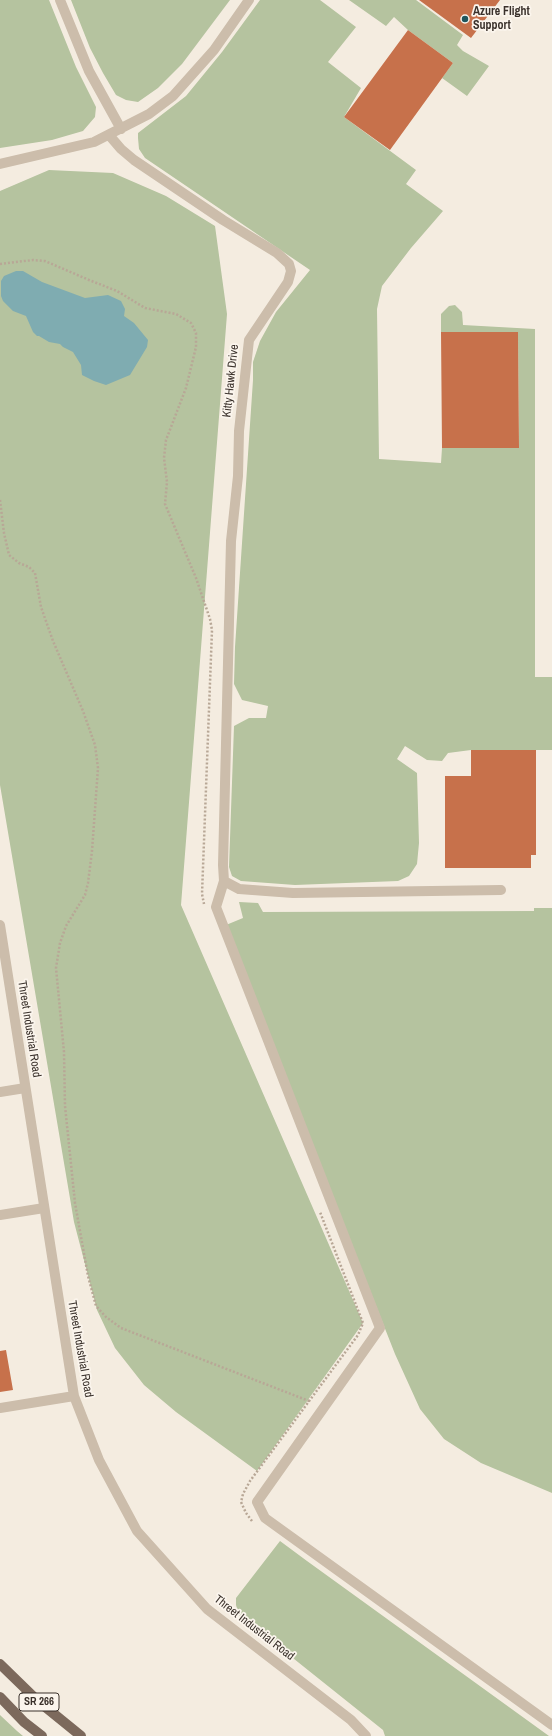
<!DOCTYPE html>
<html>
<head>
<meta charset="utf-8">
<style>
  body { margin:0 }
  canvas { display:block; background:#f4ece0 }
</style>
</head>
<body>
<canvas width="552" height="1736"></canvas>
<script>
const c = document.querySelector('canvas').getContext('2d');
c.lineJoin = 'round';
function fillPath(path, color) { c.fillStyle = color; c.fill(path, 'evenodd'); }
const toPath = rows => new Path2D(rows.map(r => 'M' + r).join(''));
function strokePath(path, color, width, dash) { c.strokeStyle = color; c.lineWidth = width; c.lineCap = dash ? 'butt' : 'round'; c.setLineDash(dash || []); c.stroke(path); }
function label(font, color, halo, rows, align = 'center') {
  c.font = font + ' "Archivo Narrow",sans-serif'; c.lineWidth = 3.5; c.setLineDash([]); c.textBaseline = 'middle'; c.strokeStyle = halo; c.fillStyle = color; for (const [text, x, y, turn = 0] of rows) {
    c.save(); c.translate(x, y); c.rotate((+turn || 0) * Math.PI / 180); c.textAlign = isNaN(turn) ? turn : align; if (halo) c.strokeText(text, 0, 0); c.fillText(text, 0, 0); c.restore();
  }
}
fillPath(toPath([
  [0,0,49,0,76,67,96,107,95,117,83,131,52,140,0,148],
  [71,0,230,0,182,64,158,88,138,102,126,100,116,95,103,73,90,48],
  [260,0,320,0,356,27,328,62,361,88,344,117,416,170,406,184,443,211,411,248,382,286,377,309,379,459,441,463,442,448,519,447,518,332,441,332,441,314,449,306,455,305,462,312,463,325,535,329,535,677,552,677,552,750,471,750,448,753,442,761,427,760,405,746,397,759,417,773,419,843,417,864,409,876,398,881,295,885,241,881,232,876,229,867,234,726,249,718,266,718,268,706,242,700,234,684,235,647,253,380,253,362,260,341,276,312,310,270,145,158,139,149,138,138,138,133,186,96,222,52],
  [349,0,416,0,463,35,457,45,463,51,489,66,467,96,442,78,453,63,408,30,394,17,386,26],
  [49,170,113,173,166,196,215,226,227,314,181,905,363,1323,257,1471,176,1412,144,1385,115,1348,97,1310,74,1222,0,785,0,191],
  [239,902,258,903,263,912,534,911,534,908,552,908,552,1493,481,1463,444,1439,420,1409,395,1354,226,925,243,918],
  [280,1541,307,1561,549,1736,385,1736,383,1730,239,1615,236,1605,236,1598],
  [0,1715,17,1731,23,1736,0,1736]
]), '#b5c39f');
fillPath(toPath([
  [16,271,23,271,42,282,85,298,108,295,121,301,125,309,124,316,134,323,148,340,147,347,130,375,106,385,94,381,82,375,81,365,73,352,63,347,60,344,49,342,39,336,37,336,33,332,26,316,13,311,3,301,1,296,1,281,4,276]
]), '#7facb1');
fillPath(toPath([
  [419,0,500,0,471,38],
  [408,30,453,63,390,150,344,117],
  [441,332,518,332,519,448,442,448],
  [471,750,536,750,536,855,531,855,531,868,445,868,445,776,471,776],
  [6,1350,13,1390,0,1392,0,1351]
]), '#c7714b');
strokePath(toPath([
  [0,264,33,260,45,261,89,280,117,291,145,308,176,314,191,323,196,333,196,347,186,388,166,440,164,458,167,482,165,504,196,578,210,619,212,630,202,894,204,904],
  [0,500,4,533,9,555,19,563,29,567,35,573,41,607,53,641,83,711,95,745,98,768,92,851,88,883,85,895,66,926,60,943,56,968,64,1052,65,1106,75,1203,88,1276,96,1306,106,1317,121,1328,309,1401],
  [252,1521,246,1513,241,1502,243,1494,250,1481,358,1335,363,1323,320,1212]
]), '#b8a796', 2.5, [2, 2]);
strokePath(toPath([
  [60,0,89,71,121,129],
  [109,135,121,149,134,160,223,220,277,253,289,264,291,271,288,282,249,340,239,431,238,476,231,541,223,865,224,881,239,889,293,893,501,890],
  [0,164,94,142,149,114,173,96,214,50,249,0],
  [224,881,216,907,380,1328,257,1502,265,1518,552,1725],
  [0,925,74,1396,99,1460,137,1531,207,1609,351,1720,366,1736],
  [0,1092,25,1088],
  [0,1215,44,1208],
  [0,1408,74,1396]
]), '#ccbdab', 10);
strokePath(toPath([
  [0,1664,38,1701,81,1736],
  [0,1697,24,1722,42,1736]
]), '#7c695c', 10);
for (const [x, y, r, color] of [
  [465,19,4,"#1f555d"]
]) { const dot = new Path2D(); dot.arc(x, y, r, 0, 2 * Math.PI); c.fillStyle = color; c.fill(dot); strokePath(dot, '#fbf5ed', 1.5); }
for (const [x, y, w] of [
  [39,1702,40]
]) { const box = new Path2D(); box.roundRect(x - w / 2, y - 9, w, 18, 3); c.fillStyle = '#fbf5ed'; c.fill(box); strokePath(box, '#3a312b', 1); }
label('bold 11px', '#3a312b', null, [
  ["SR 266",39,1702]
]);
label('bold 12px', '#3a312b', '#fbf5ed', [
  ["Azure Flight",473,12],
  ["Support",473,26]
], 'left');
label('12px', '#3a312b', '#fbf5ed', [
  ["Kitty Hawk Drive",231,381,-84],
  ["Threet Industrial Road",29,1029,81],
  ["Threet Industrial Road",80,1349,80],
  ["Threet Industrial Road",254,1628,38]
]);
</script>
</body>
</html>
